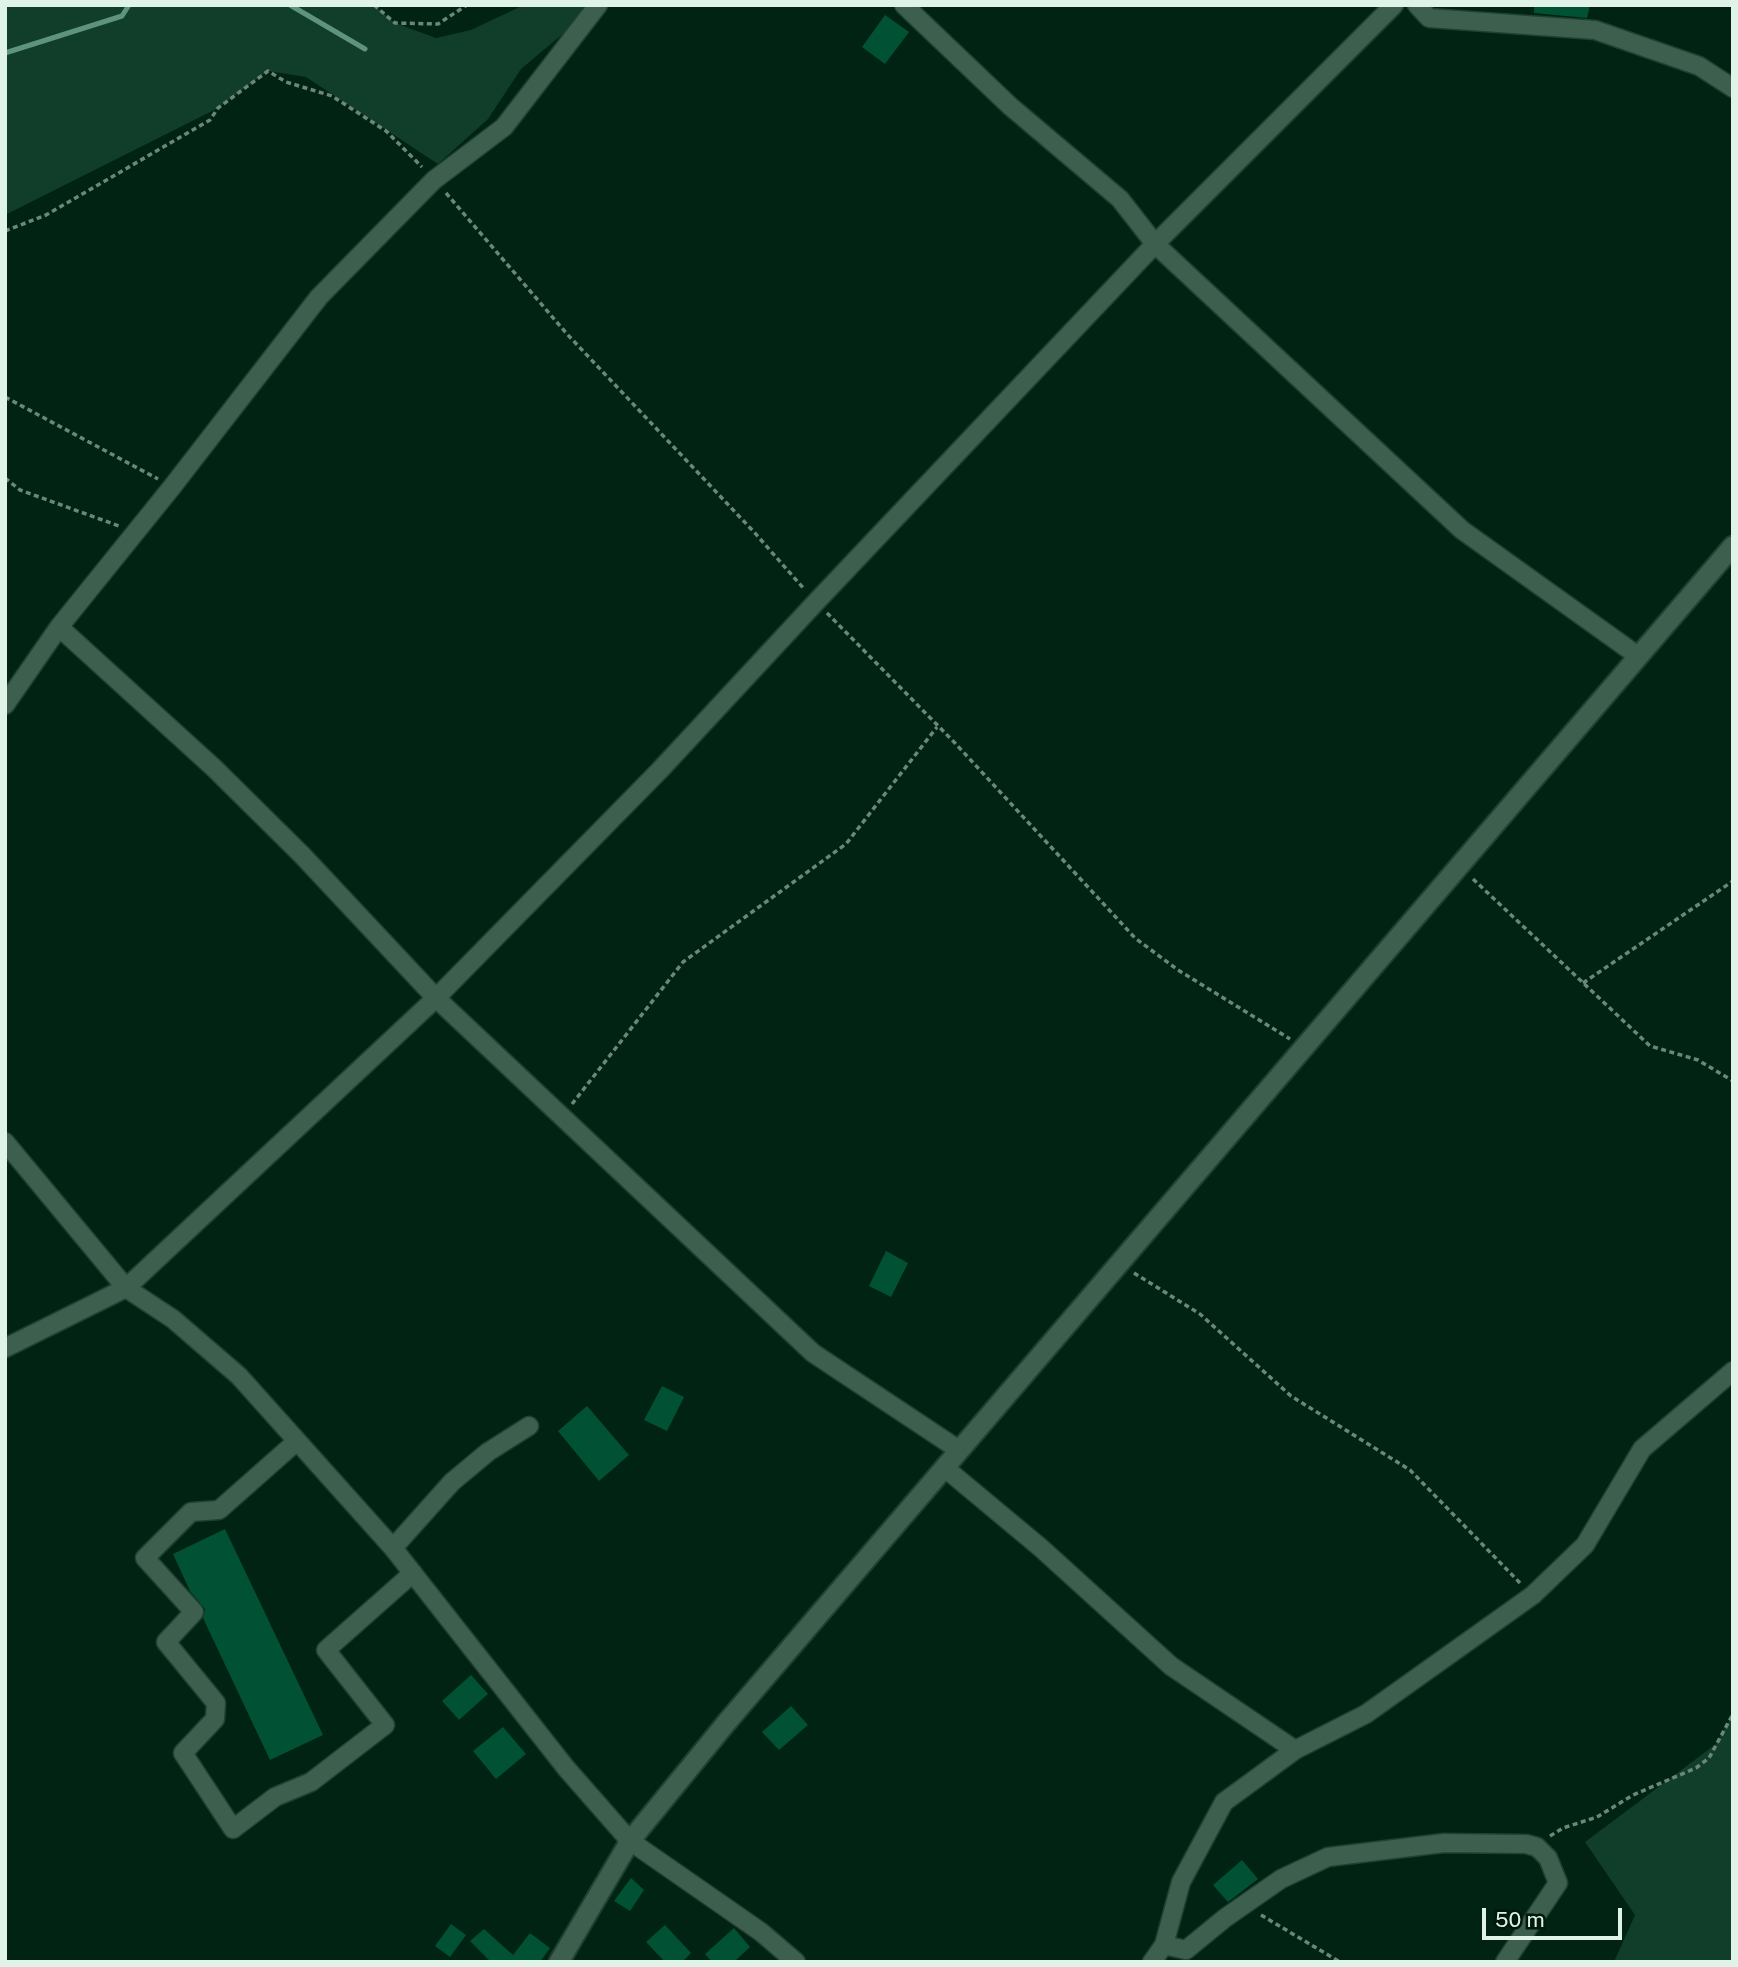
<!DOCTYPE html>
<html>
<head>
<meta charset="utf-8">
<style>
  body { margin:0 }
  #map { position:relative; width:1738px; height:1967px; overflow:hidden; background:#002314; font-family:"Public Sans",sans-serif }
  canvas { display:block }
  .frame { position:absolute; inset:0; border:7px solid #e0f3e8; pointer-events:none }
  .scale { position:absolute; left:1482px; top:1908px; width:140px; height:32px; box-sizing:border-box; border:4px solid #e0f3e8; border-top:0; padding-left:9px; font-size:21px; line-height:24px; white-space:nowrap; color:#e0f3e8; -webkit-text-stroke:5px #01180d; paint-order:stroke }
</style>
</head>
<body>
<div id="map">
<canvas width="1738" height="1967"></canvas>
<div class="frame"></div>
<div class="scale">50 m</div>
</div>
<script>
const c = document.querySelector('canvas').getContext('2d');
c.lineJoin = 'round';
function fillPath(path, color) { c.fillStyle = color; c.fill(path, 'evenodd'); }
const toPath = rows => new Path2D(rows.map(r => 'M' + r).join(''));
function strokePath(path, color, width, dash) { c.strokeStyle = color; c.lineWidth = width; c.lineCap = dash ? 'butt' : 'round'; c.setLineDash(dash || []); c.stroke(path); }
fillPath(toPath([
  [5,5,374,5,395,23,436,38,471,30,524,5,597,5,521,69,488,119,438,164,306,77,268,71,218,108,5,215],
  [1733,1714,1733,1962,1614,1962,1635,1915,1585,1842,1716,1744]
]), '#113e2b');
strokePath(toPath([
  [290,5,365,49],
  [5,53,122,16,129,5]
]), '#5e947b', 5);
fillPath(toPath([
  [1534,5,1590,5,1587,18,1534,13],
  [885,15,909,32,885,64,862,47],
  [886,1251,908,1263,891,1297,869,1286],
  [662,1386,684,1397,667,1431,644,1420],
  [587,1406,629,1455,599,1481,558,1431],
  [225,1529,323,1735,270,1760,203,1618,205,1609,190,1591,173,1554],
  [471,1675,488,1694,459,1720,442,1701],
  [791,1706,808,1725,779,1750,762,1732],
  [503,1727,526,1754,496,1779,473,1751],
  [1242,1860,1258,1879,1228,1902,1213,1885],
  [631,1878,644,1890,630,1911,614,1901],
  [451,1924,466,1935,450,1957,435,1946],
  [665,1925,691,1953,682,1962,665,1962,646,1942],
  [734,1928,750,1947,734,1962,712,1962,705,1954],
  [484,1929,513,1955,530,1933,550,1948,540,1962,491,1962,470,1941]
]), '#015235');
const minor = toPath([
  [904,5,1010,106,1120,199,1155,244,1462,530,1638,656],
  [1417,5,1429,18,1595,30,1699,66,1733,88],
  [59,627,214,768,302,855,436,998,813,1353,959,1450],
  [5,705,59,627,172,487,319,297,434,180,504,127,598,5],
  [5,1142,126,1288,173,1319,239,1376,393,1548,566,1768,630,1841,761,1932,796,1962],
  [5,1348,126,1288,436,998,660,770,816,602,1155,244,1394,5],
  [297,1441,219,1510,191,1512,145,1558,194,1612,166,1642,216,1703,215,1719,183,1753,233,1829,275,1797,311,1782,385,1725,326,1650,413,1573],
  [945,1468,1041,1548,1171,1666,1295,1750],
  [393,1548,452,1482,488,1452,529,1426],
  [1164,1945,1186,1950,1225,1918,1281,1879,1328,1857,1444,1843,1526,1844,1537,1847,1548,1858,1558,1883,1505,1962],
  [1152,1962,1164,1945,1181,1882,1224,1802,1295,1750,1366,1714,1533,1595,1585,1545,1642,1449,1733,1371]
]);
const tertiary = toPath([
  [559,1962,630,1841,727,1722,1733,546]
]);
strokePath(minor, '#1f4032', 21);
strokePath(tertiary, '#1f4032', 23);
strokePath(toPath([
  [374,5,395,23,438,24,467,5],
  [446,193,567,334,754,532,805,590],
  [5,231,46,215,210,120,218,108,268,71,286,82,332,96,386,131,422,167],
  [5,397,158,479],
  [5,478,20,490,119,526],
  [827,613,954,742,1135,938,1178,970,1290,1039],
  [1473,879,1650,1046,1698,1060,1733,1081],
  [1583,983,1733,881],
  [572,1104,683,962,846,844,937,727],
  [1134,1273,1200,1314,1291,1396,1410,1470,1521,1584],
  [1550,1836,1563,1828,1597,1817,1633,1795,1696,1768,1709,1758,1733,1714],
  [1261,1915,1340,1962]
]), '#6b8779', 3.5, [5, 3.5]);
strokePath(minor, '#3d5f4e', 18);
strokePath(tertiary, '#3d5f4e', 19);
</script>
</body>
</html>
